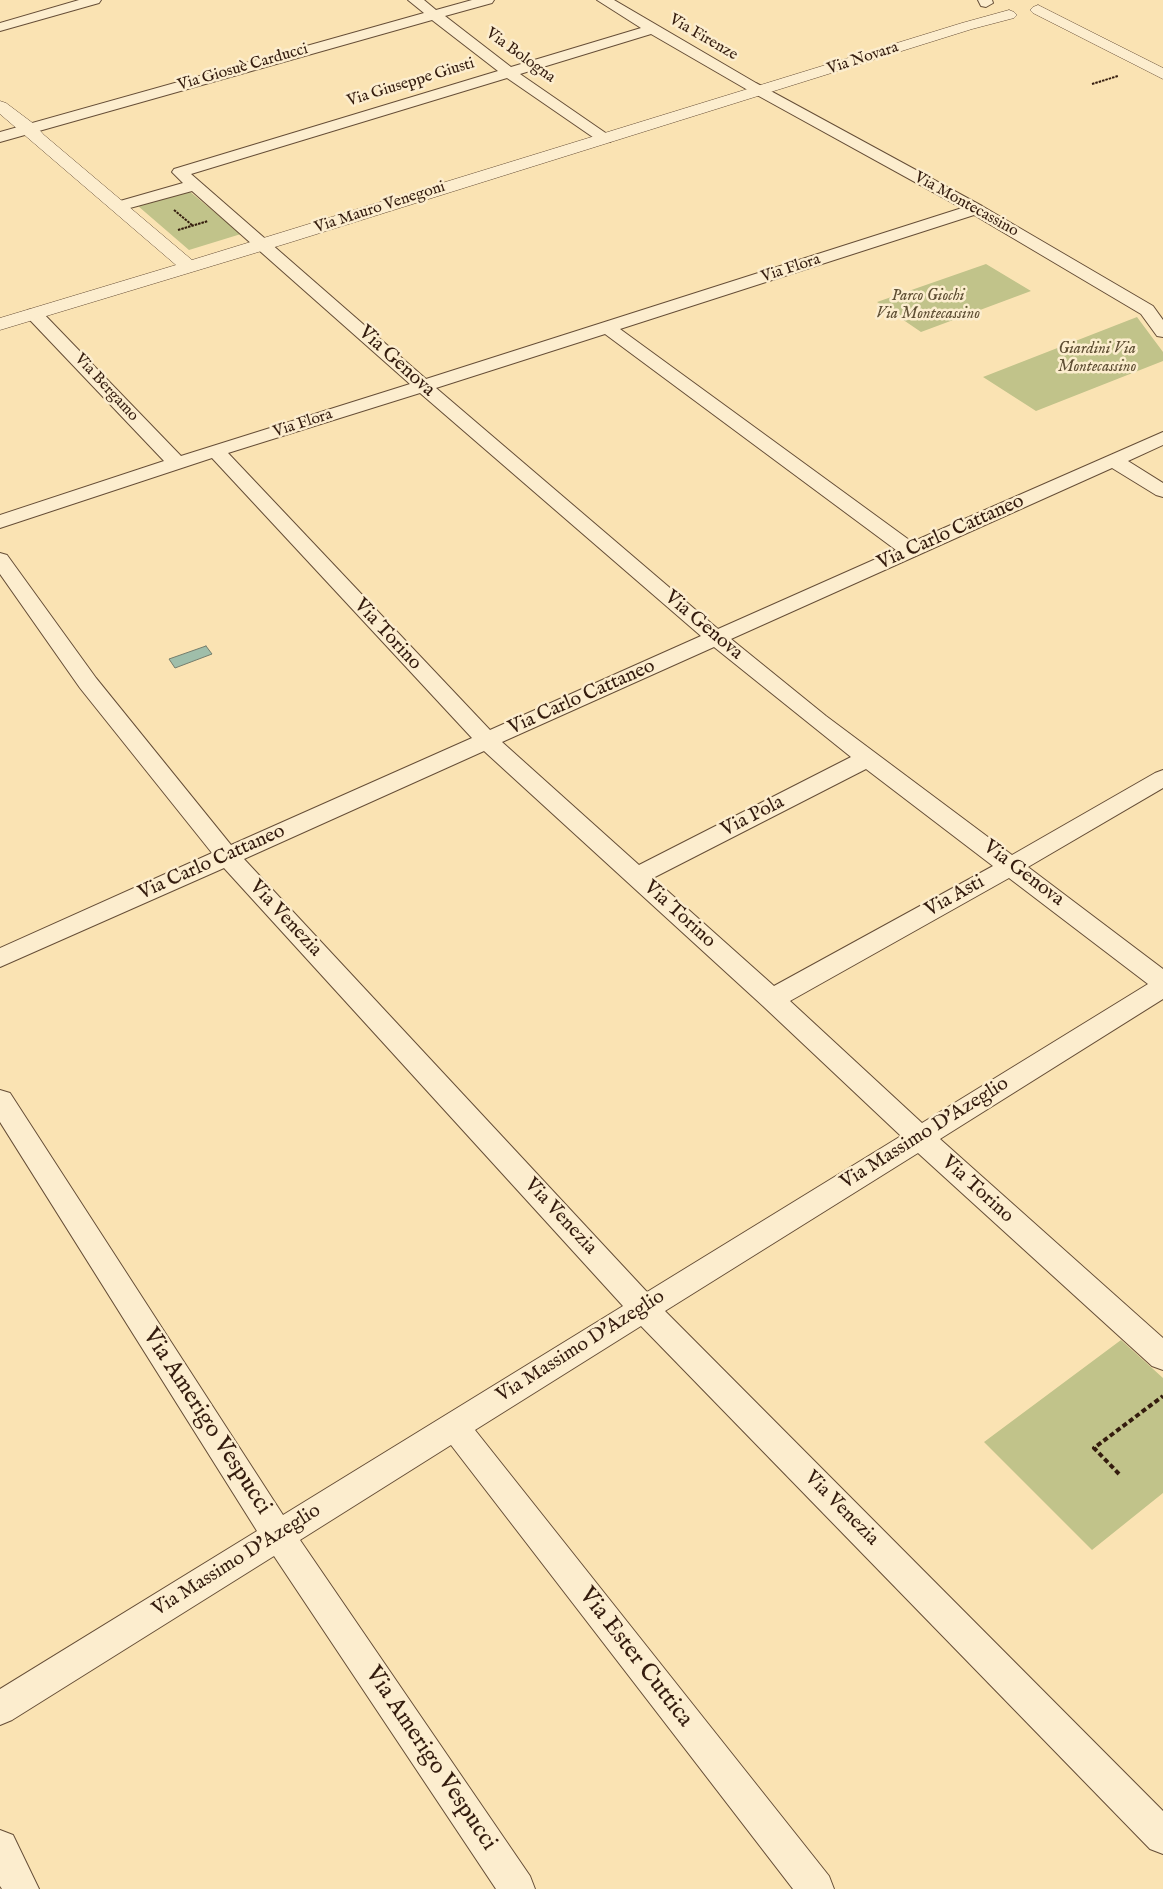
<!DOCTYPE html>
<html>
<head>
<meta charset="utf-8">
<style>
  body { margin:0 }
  canvas { display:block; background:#fae3b3 }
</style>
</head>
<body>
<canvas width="1163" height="1889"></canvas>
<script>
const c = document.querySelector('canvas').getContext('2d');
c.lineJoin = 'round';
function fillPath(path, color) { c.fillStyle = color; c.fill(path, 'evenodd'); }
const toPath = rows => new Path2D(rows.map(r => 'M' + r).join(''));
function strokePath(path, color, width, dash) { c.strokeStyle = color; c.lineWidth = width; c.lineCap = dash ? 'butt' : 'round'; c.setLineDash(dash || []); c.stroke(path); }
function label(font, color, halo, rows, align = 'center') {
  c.font = font + ' "IM FELL English",serif'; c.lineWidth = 5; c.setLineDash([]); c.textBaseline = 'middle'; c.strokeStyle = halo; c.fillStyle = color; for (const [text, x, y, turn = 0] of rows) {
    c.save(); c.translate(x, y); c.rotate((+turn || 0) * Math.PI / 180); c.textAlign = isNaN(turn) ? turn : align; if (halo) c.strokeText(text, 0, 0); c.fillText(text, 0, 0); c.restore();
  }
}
fillPath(toPath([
  [189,191,241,234,189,250,138,206],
  [986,264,1031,291,921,332,877,302],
  [1137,317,1163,352,1163,361,1036,411,983,377],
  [1121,1340,1163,1378,1163,1493,1092,1550,984,1442]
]), '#c1c38a');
const water = toPath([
  [206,646,212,654,175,668,169,659,206,646]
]);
fillPath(water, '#9fbeaa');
strokePath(water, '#747d6c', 1);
const minor = toPath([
  [79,0,101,0,99,3,0,31,0,23,79,0],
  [408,0,424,0,436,10,472,0,494,0,492,3,445,16,511,67,641,28,597,0,614,0,756,83,982,206,1153,306,1163,320,1163,337,1157,336,1141,314,974,215,620,329,912,542,1163,432,1163,445,1128,461,1163,483,1163,497,1156,495,1112,468,731,639,826,716,1012,855,1155,773,1163,770,1163,788,1028,867,1163,969,1163,999,940,1139,1163,1338,1163,1370,1152,1366,918,1153,665,1311,1163,1811,1163,1854,1150,1849,641,1326,475,1430,829,1876,834,1889,793,1889,451,1445,300,1540,530,1876,535,1889,496,1889,274,1556,12,1720,0,1725,0,1689,257,1531,0,1122,0,1090,10,1093,283,1515,623,1306,224,868,0,967,0,948,212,853,80,688,0,574,0,553,7,555,96,678,231,845,472,738,212,458,0,528,0,515,164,461,28,318,25,314,28,310,34,309,40,310,181,456,410,384,192,191,119,211,113,209,111,206,113,203,183,183,172,172,174,169,498,71,432,20,0,142,0,132,424,13,408,0],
  [651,34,746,89,962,208,426,379,191,174,507,78,600,142,610,142,613,139,610,136,520,74,651,34],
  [605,334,896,550,718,629,436,388,605,334],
  [420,393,701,636,490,730,228,453,420,393],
  [714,647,851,757,639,865,502,742,714,647],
  [484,751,763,1006,901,1136,647,1292,244,859,484,751],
  [866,769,993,866,774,986,653,878,866,769],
  [1009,878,1148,984,922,1123,790,1001,1009,878],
  [978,0,992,0,993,3,986,7,981,6,978,0],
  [0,1830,13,1835,39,1889,2,1889,0,1886,0,1830]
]);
const tertiary = toPath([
  [1038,5,1163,68,1163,79,1033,13,1030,10,1033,7,1038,5],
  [1009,10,1014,12,1017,15,1014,18,972,29,288,243,0,330,0,318,176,265,0,114,0,101,6,103,34,124,44,135,192,260,962,23,1009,10]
]);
strokePath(minor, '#664e37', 2);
strokePath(tertiary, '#664e37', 1);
strokePath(toPath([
  [1092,84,1118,76],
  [174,210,192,225],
  [178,230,208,221]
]), '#341c0e', 2, [2.5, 1]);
strokePath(toPath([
  [1119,1474,1094,1448,1163,1396]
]), '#341c0e', 4, [5, 3]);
fillPath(minor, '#fcedce');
fillPath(tertiary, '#fcedce');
label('16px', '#341c0e', '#fcedce', [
  ["Via Firenze",703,38,30],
  ["Via Bologna",520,56,36],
  ["Via Novara",863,59,-18],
  ["Via Giosuè Carducci",243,68,-16],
  ["Via Giuseppe Giusti",411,83,-17],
  ["Via Montecassino",966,205,29],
  ["Via Mauro Venegoni",380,208,-18],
  ["Via Flora",791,269,-18],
  ["Via Bergamo",106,388,47],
  ["Via Flora",303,424,-18]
]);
label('italic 16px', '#5e4e33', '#fcedce', [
  ["Parco Giochi",928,297],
  ["Via Montecassino",928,315],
  ["Giardini Via",1097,350],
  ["Montecassino",1097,368]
]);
label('20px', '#341c0e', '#fcedce', [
  ["Via Genova",396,362,42],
  ["Via Carlo Cattaneo",951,533,-24],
  ["Via Genova",703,626,40],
  ["Via Torino",387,635,47],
  ["Via Carlo Cattaneo",582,698,-24],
  ["Via Pola",753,817,-27],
  ["Via Carlo Cattaneo",212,863,-24],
  ["Via Genova",1023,874,37],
  ["Via Asti",955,897,-29],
  ["Via Torino",679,915,42],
  ["Via Venezia",285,919,47],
  ["Via Massimo D'Azeglio",925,1134,-32],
  ["Via Torino",977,1190,42],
  ["Via Venezia",560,1217,47],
  ["Via Massimo D'Azeglio",581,1347,-32],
  ["Via Venezia",841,1509,45],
  ["Via Massimo D'Azeglio",237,1561,-32]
]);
label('24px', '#341c0e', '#fcedce', [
  ["Via Amerigo Vespucci",206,1422,57],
  ["Via Ester Cuttica",635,1658,52],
  ["Via Amerigo Vespucci",430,1759,56]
]);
</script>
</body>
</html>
